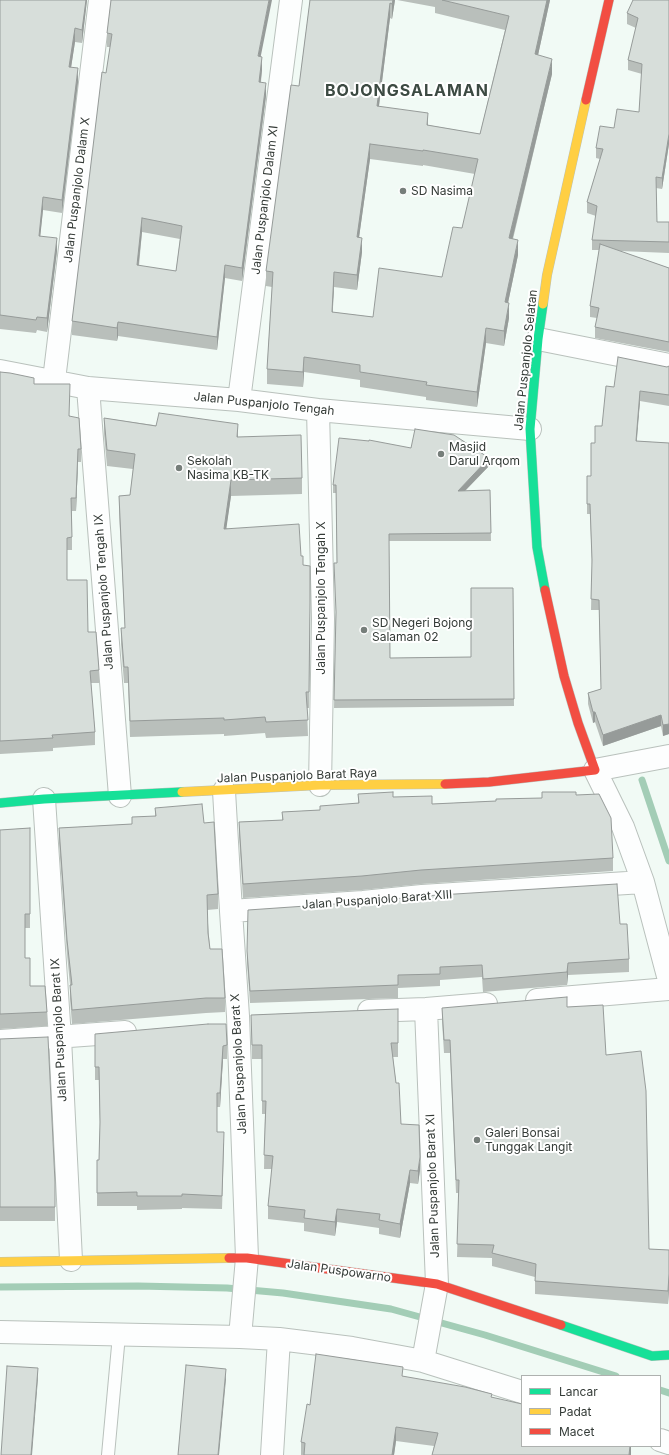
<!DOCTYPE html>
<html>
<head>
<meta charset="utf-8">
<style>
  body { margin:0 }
  #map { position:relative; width:669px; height:1455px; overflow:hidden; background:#f1faf5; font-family:Inter,sans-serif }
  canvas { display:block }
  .legend { position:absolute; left:521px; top:1375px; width:140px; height:72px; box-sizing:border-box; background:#fff; border:1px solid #aeb1af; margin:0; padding:5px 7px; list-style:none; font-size:12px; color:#343b37 }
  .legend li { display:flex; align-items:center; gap:8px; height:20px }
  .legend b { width:20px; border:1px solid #aeb1af }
</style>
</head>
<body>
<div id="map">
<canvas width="669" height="1455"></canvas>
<ul class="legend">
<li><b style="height:5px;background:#16e098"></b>Lancar</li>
<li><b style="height:5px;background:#ffcf43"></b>Padat</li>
<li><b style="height:5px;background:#f24e42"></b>Macet</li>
</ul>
</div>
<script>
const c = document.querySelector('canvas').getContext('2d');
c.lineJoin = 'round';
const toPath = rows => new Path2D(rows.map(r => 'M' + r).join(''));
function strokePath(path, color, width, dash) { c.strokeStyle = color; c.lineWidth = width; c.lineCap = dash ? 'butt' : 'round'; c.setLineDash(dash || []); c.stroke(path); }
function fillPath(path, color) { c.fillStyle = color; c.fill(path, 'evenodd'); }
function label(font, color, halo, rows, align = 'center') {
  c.font = font + ' Inter,sans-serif'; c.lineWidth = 4; c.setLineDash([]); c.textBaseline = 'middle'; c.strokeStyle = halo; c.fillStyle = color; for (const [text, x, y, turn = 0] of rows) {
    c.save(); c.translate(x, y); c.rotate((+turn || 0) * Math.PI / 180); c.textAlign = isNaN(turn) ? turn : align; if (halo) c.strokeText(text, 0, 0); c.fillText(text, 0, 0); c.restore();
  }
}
strokePath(toPath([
  [642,780,669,861],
  [0,1287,138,1286,227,1288,283,1293,391,1309,485,1335,616,1376],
  [660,1390,669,1393]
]), '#a3cdb6', 7);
const lane = toPath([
  [108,1455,119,1335]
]);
const street = toPath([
  [538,339,669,365],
  [0,371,88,388,239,400,318,410,530,429],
  [54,380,100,0],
  [88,388,120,796],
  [239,400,291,0],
  [318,410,323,619,320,785],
  [669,756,595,770,623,827,643,882,669,980],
  [224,791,231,911,238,1016,247,1258,240,1337],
  [44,799,60,1038,71,1260],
  [231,911,363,902,422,896,643,882],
  [537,1000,669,989],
  [369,1011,426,1009,486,1004],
  [0,1041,125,1032],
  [0,1332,240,1337,279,1339,352,1348,423,1361,522,1392],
  [423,1361,437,1284,426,1009],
  [660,1440,669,1443],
  [272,1455,279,1339]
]);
const fast = toPath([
  [543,304,538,339,530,429,537,547,545,590],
  [0,803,44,799,182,792],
  [561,1325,652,1356,669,1355]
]);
const slow = toPath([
  [543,304,547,275,586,100],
  [182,792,320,785,445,784],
  [0,1262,229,1258]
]);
const jam = toPath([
  [586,100,609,0],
  [445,784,489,782,595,770,578,723,564,676,545,590],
  [229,1258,247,1258,437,1284,561,1325]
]);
strokePath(lane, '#b9c1bc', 14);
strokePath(street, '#b9c1bc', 24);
strokePath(fast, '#b9c1bc', 10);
strokePath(slow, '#b9c1bc', 10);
strokePath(jam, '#b9c1bc', 10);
strokePath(lane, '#fdfefe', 12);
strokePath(street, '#fdfefe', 22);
strokePath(fast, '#16e098', 9);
strokePath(slow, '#ffcf43', 9);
strokePath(jam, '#f24e42', 9);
fillPath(toPath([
  [0,0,87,0,82,43,75,42,71,67,78,82,62,213,43,210,40,236,57,251,47,332,37,330,36,333,0,329],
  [310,0,395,0,392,19,390,18,379,106,428,125,480,134,505,30,435,13,435,7,397,0,550,0,538,55,552,74,513,239,518,255,508,303,509,318,504,346,486,343,477,407,426,400,426,397,360,387,360,380,304,372,303,387,267,384,267,369,272,287,266,286,266,271,299,86],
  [370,159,423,166,423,165,475,174,462,228,442,277,373,317,332,312,334,287,357,290,362,252,359,237],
  [669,0,669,144,662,189,656,188,657,222,669,222,669,253,620,251,669,268,669,352,595,338,595,327,597,318,590,317,590,306,599,250,592,250,592,240,596,216,587,213,587,202,600,159,596,158,596,148,614,128,639,112,642,74,628,70,628,60,636,28,627,24,627,13],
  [107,33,261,56,262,70,261,82,266,96,242,281,225,278,217,350,118,336,117,341,72,335,72,321,110,47,107,47],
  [142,232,180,239,176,271,139,266],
  [669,366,669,406,640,401,636,441,669,443,669,734,663,736,661,726,603,746,595,722,593,723,588,704,588,693,601,689,599,610,591,610,592,566,590,514,587,514,587,476,591,476,595,443,595,426,602,426,614,387,667,367],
  [0,372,34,384,70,416,81,449,81,462,78,462,76,511,72,511,72,550,67,550,67,580,88,632,99,670,99,683,91,683,95,732,95,745,53,748,53,751,0,754],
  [104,418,238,437,302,478,302,494,231,496,226,528,301,556,303,565,310,619,309,708,307,708,308,736,266,738,265,733,224,736,224,734,130,737,128,683,124,683,121,644,121,628,125,628,119,512,119,496,130,495,133,469,107,466,104,434],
  [489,466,465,491,490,490,491,541,389,541,390,658,471,657,513,588,514,706,334,708,337,563,336,493,333,493,333,485],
  [358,794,393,797,432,804,496,801,542,798,576,795,613,858,613,871,421,884,362,890,243,898,239,836,239,822,282,820,282,812,320,810,358,803],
  [155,808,204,823,218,894,218,909,207,910,210,949,225,998,225,1012,206,1013,72,1024,70,999,70,985,67,954,59,843,59,828,132,824,155,816],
  [30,828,30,928,25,928,25,958,30,986,47,1012,47,1026,0,1029,0,830],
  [620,924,629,959,629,972,568,975,567,985,483,992,482,977,440,980,440,986,398,988,398,998,250,1003,247,963,247,951],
  [567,1007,606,1055,649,1249,669,1250,669,1287,668,1304,535,1294,535,1277,492,1266,492,1258,457,1257,459,1193,456,1193,450,1053,444,1053,442,1021,442,1008],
  [398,1009,398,1057,393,1057,401,1124,420,1170,418,1184,410,1183,400,1238,379,1234,379,1228,337,1222,335,1236,304,1231,304,1223,268,1219,268,1206,272,1169,264,1169,265,1114,262,1114,262,1059,252,1059,251,1015],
  [95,1034,227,1045,227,1059,223,1059,220,1107,217,1107,217,1132,224,1145,222,1209,182,1208,182,1209,137,1210,137,1206,97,1206,97,1160,99,1160,100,1128,99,1080,95,1080],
  [0,1039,55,1182,55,1221,0,1221],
  [403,1376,492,1397,522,1446,631,1446,631,1455,432,1455,434,1446,396,1441,394,1455,301,1455,301,1442]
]), '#b9bfbb');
fillPath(toPath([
  [86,0,87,0,82,43,82,30],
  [269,0,272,0,258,70,258,56],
  [393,0,395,0,392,19,392,4],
  [547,0,550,0,535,69,535,54],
  [390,3,390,18,377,121,377,106],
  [75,28,75,42,69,81,69,67],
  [262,57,262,70,259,95,259,82],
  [552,59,552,74,509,253,509,238],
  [78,68,78,82,62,213,62,200],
  [266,83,266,96,242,281,242,268],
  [428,113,428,128,427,125],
  [669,134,669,144,662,189,662,178],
  [370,144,370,159,357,252,357,237],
  [43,197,43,210,39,249,39,236],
  [142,218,142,232,137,279,137,265],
  [57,238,57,251,47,332,47,318],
  [362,238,362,252,357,290,357,275],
  [518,240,518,255,505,317,505,302],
  [225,265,225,278,217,350,217,337],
  [334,272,334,287,332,327,332,312],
  [509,303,509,318,504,346,504,331],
  [118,322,118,336,117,341,117,328],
  [486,328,486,343,477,407,477,392],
  [304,357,304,372,303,387,303,372],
  [640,391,640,401,636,451,636,441],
  [238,424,238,440,237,437],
  [78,449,78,462,76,511,76,498],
  [489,458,489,466,458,498,458,491],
  [231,480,231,496,224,545,224,529],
  [593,712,595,712,595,722,593,723],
  [661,715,661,726,603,746,603,735],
  [669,724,669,734,663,736,663,725],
  [568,963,568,975,567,985,567,972],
  [223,1046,223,1059,220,1107,220,1093],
  [420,1157,420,1170,418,1184,418,1171],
  [410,1170,410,1183,400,1238,400,1224],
  [337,1209,337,1222,335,1236,335,1222],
  [669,1274,669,1287,668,1304,668,1291],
  [38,1368,38,1378,32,1455,31,1455],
  [226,1369,226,1379,219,1455,218,1455],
  [396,1427,396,1441,394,1455,392,1455],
  [630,1446,631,1446,631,1455,629,1455]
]), '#969b99');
const building = toPath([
  [0,0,86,0,82,30,75,28,69,67,78,68,62,200,43,197,39,236,57,238,47,318,37,317,36,320,0,315,0,0],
  [111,0,269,0,258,56,262,57,259,82,266,83,242,268,225,265,217,337,118,322,117,328,72,321,102,72,106,73,112,34,107,33,111,0],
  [142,218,182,226,176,271,137,265,142,218],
  [310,0,393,0,392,4,390,3,377,106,428,113,427,125,480,134,509,16,442,0,547,0,535,54,552,59,509,238,518,240,505,302,509,303,504,331,486,328,477,392,426,385,427,382,360,372,360,365,304,357,303,372,267,369,273,272,266,271,291,85,299,86,310,0],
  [370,144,423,151,423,150,478,159,462,228,453,227,442,277,379,268,373,317,332,312,334,272,357,275,362,238,357,237,370,144],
  [633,0,669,0,669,134,662,178,656,177,657,222,669,222,669,242,592,240,597,206,587,202,603,149,596,148,600,126,614,128,617,109,639,112,642,64,628,60,638,18,627,13,633,0],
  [600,244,669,268,669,342,595,327,599,308,590,306,600,244],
  [618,357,667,367,669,366,669,395,640,391,636,441,669,443,669,724,663,725,661,715,603,735,595,712,593,712,588,693,601,689,599,600,591,599,592,560,590,504,587,504,587,476,591,476,591,443,595,443,595,426,602,426,606,386,614,387,618,357],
  [0,372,10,373,34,378,34,384,70,384,69,416,79,418,81,449,78,449,76,498,71,498,72,537,67,538,67,580,87,580,88,632,96,632,99,670,90,671,95,732,52,735,53,738,0,741,0,372],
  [159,413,238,424,237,437,301,435,302,478,231,480,224,529,299,524,301,556,303,556,303,565,310,566,310,603,309,692,306,692,308,720,266,722,265,717,224,720,224,718,130,721,128,667,124,667,121,628,125,628,119,496,130,495,135,454,107,450,104,418,156,426,159,413],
  [415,429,454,435,489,458,458,491,490,490,491,533,389,534,390,658,471,657,471,588,513,588,514,699,334,700,336,612,334,563,337,563,336,485,333,485,339,438,369,441,369,440,411,448,415,429],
  [393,792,393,797,432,796,432,804,496,801,496,799,542,798,542,792,576,792,576,795,599,794,611,818,613,858,421,870,362,876,243,884,239,822,283,820,282,812,320,810,320,806,359,803,358,794,393,792],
  [202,804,204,823,214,822,218,894,207,895,208,933,210,949,222,949,225,998,206,998,72,1010,70,985,72,985,67,940,59,828,132,824,132,817,156,816,155,808,202,804],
  [30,828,30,914,25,914,25,958,30,958,30,986,45,986,47,1012,0,1014,0,830,30,828],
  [617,884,620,924,627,924,629,959,568,963,567,972,483,979,482,965,440,967,440,974,398,975,398,985,250,991,247,951,248,910,364,902,423,896,617,884],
  [567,997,567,1007,603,1005,606,1055,641,1051,646,1091,649,1249,669,1250,669,1274,668,1291,535,1281,536,1264,492,1253,494,1245,457,1244,459,1180,456,1180,450,1040,444,1040,442,1008,567,997],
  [398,1009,398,1043,391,1043,396,1083,399,1083,401,1124,419,1125,420,1157,418,1171,410,1170,400,1224,379,1220,380,1214,337,1209,335,1222,304,1218,305,1210,268,1206,273,1156,264,1155,266,1101,262,1101,262,1045,252,1045,251,1015,398,1009],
  [208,1024,226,1024,227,1045,223,1046,220,1093,217,1093,217,1132,224,1132,222,1196,182,1194,182,1196,137,1196,137,1192,97,1193,97,1160,99,1160,100,1122,99,1067,95,1067,95,1034,208,1024],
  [48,1037,55,1182,55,1207,0,1207,0,1039,48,1037],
  [316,1354,403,1367,402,1376,465,1387,492,1394,491,1397,522,1404,522,1446,630,1446,629,1455,432,1455,438,1433,396,1427,392,1455,304,1455,305,1443,301,1442,307,1404,310,1405,316,1354],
  [186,1365,226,1369,218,1455,178,1455,186,1365],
  [7,1366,38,1368,31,1455,1,1455,7,1366]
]);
fillPath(building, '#d7deda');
strokePath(building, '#969b99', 1);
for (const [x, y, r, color] of [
  [403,191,4,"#767e7a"],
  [441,454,4,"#767e7a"],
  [179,468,4,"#767e7a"],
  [364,630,4,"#767e7a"],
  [477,1140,4,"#767e7a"]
]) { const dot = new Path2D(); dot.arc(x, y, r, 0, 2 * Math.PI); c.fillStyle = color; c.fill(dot); strokePath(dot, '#fff', 1.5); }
label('12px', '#343b37', '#fff', [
  ["Jalan Puspanjolo Dalam X",77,190,-83],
  ["Jalan Puspanjolo Dalam XI",265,200,-83],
  ["Jalan Puspanjolo Selatan",526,360,-84],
  ["Jalan Puspanjolo Tengah",264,404,6],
  ["Jalan Puspanjolo Tengah IX",104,592,-94],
  ["Jalan Puspanjolo Tengah X",321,598,-90],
  ["Jalan Puspanjolo Barat Raya",297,776,-2],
  ["Jalan Puspanjolo Barat XIII",377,900,-4],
  ["Jalan Puspanjolo Barat IX",59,1030,-93],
  ["Jalan Puspanjolo Barat X",239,1064,-93],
  ["Jalan Puspanjolo Barat XI",433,1186,-92],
  ["Jalan Puspowarno",339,1271,8]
]);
label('12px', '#343b37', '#fff', [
  ["SD Nasima",411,191],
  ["Masjid",449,447],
  ["Darul Arqom",449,461],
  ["Sekolah",187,461],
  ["Nasima KB-TK",187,475],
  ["SD Negeri Bojong",372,623],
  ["Salaman 02",372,637],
  ["Galeri Bonsai",485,1133],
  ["Tunggak Langit",485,1147]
], 'left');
c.letterSpacing = '1px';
label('bold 16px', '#3c4a42', '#fff', [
  ["BOJONGSALAMAN",407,91]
]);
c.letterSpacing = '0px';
</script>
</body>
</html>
